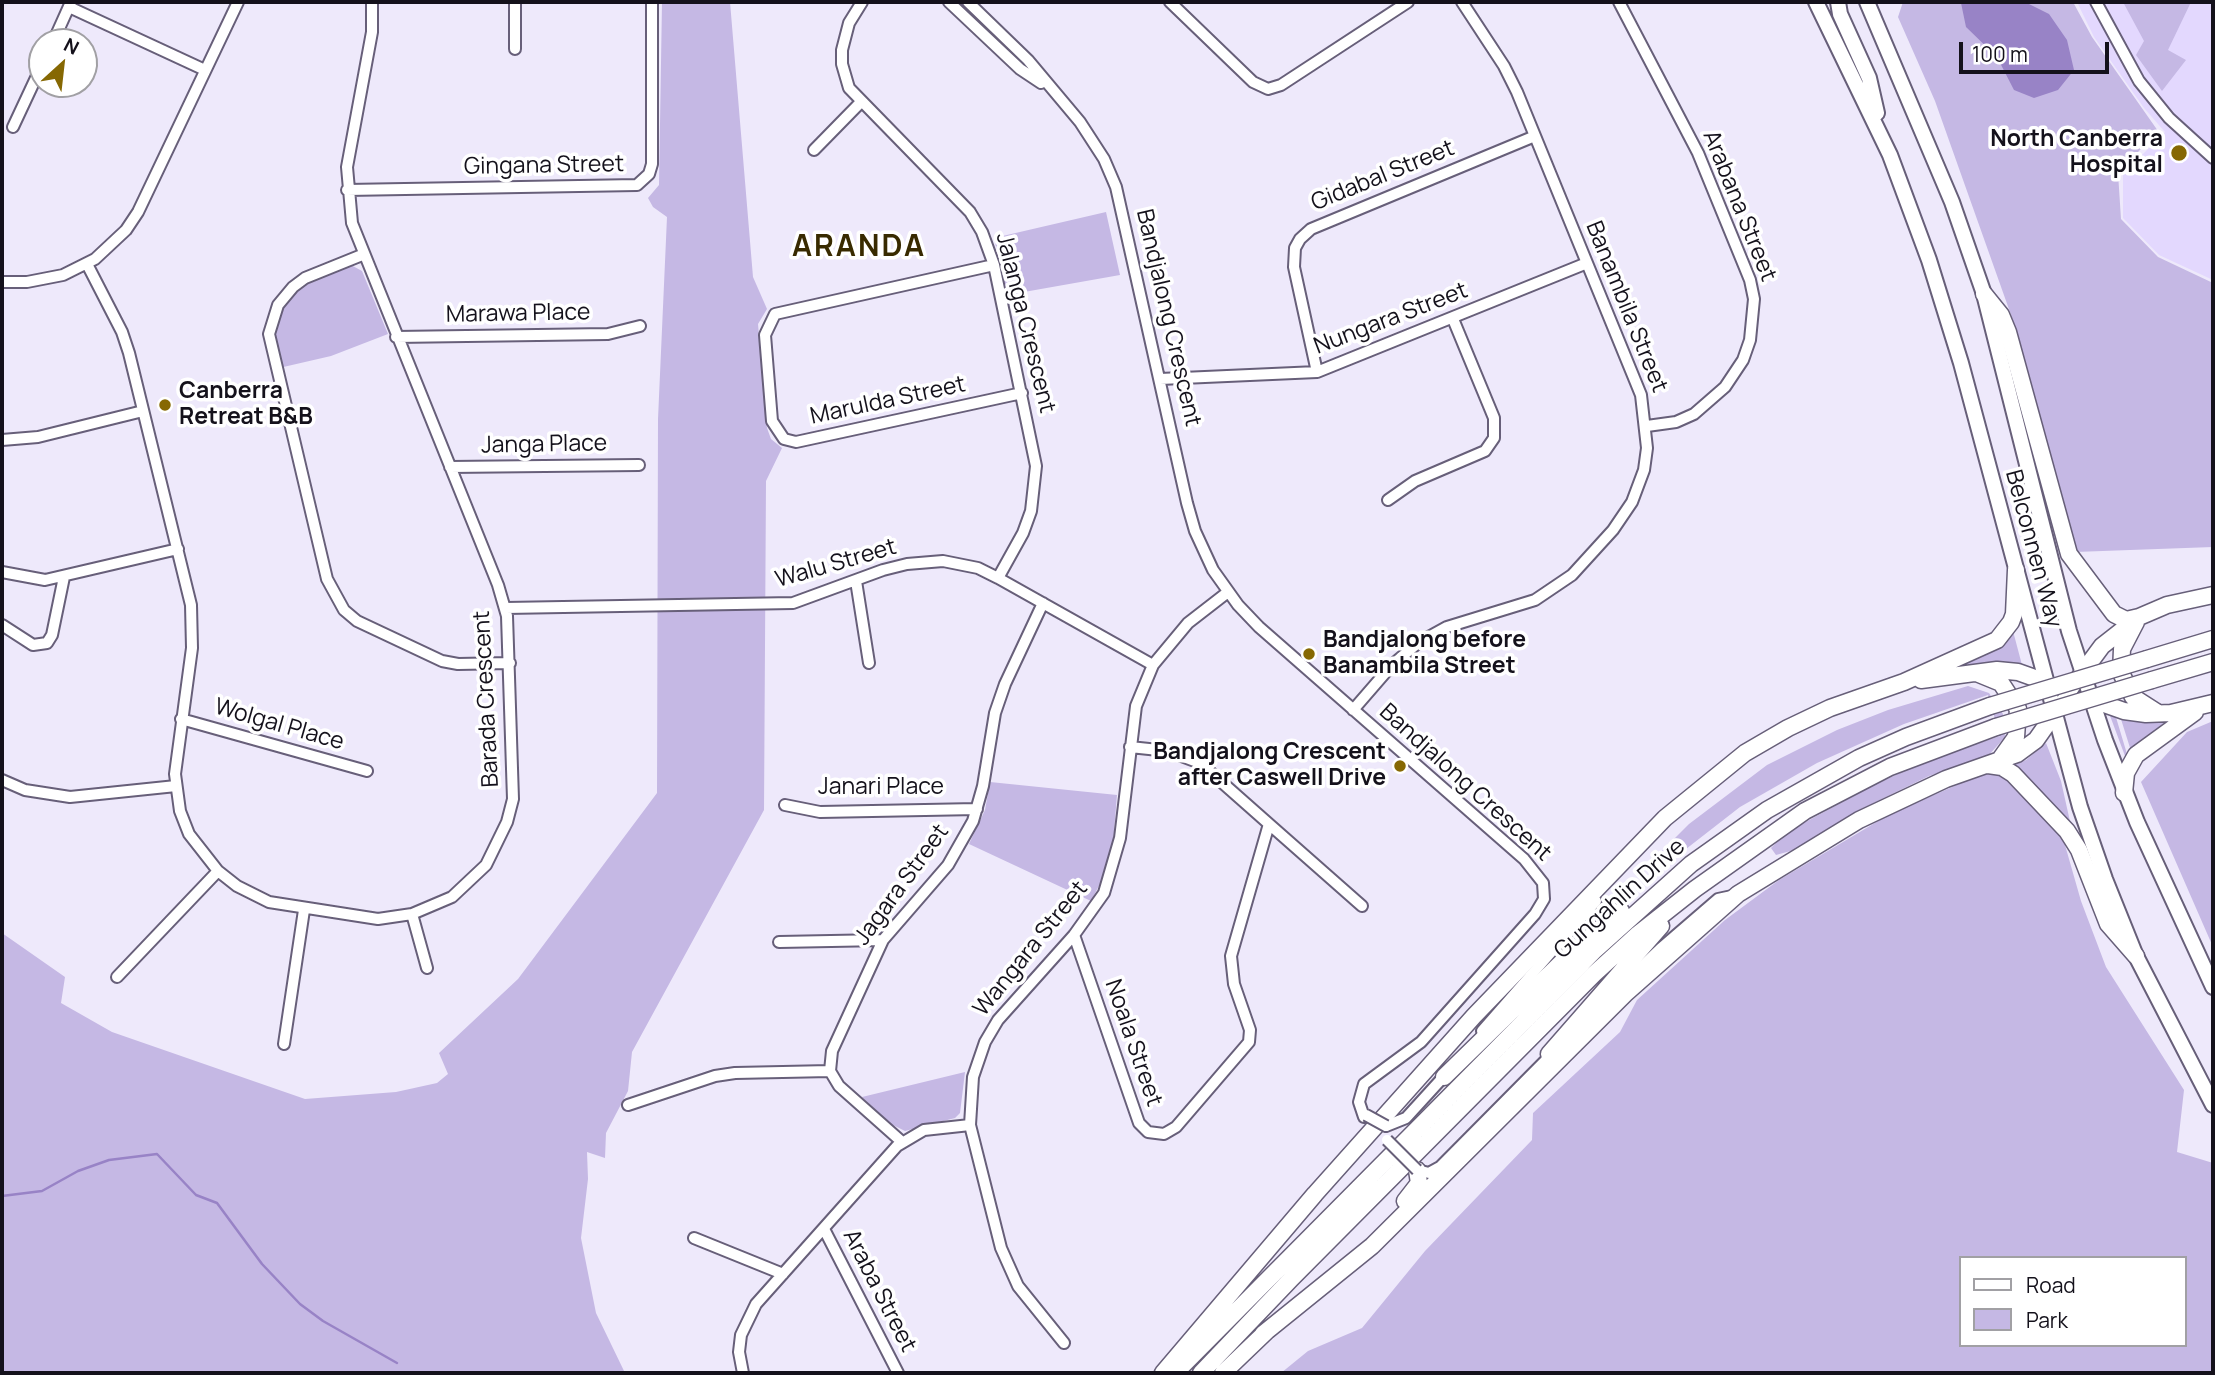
<!DOCTYPE html>
<html>
<head>
<meta charset="utf-8">
<style>
  body { margin:0 }
  #map { position:relative; width:2215px; height:1375px; overflow:hidden; background:#eee9fb; font-family:Manrope,sans-serif }
  canvas { display:block }
  .frame { position:absolute; inset:0; border:4px solid #14111b; pointer-events:none }
  .legend { position:absolute; left:1959px; top:1256px; width:228px; height:91px; box-sizing:border-box; background:#fff; border:2px solid #a1a0a4; margin:0; padding:9px 12px; list-style:none; font-size:21px; color:#14111b }
  .legend li { display:flex; align-items:center; gap:14px; height:35px }
  .legend b { width:35px; border:2px solid #a1a0a4 }
  .north { position:absolute; left:28px; top:28px; width:70px; height:70px; box-sizing:border-box; background:#fff; border:2px solid #a1a0a4; border-radius:50%; rotate:27deg; font-size:19px; font-weight:700; line-height:28px; text-align:center; color:#14111b }
  .north::after { content:''; display:block; margin:auto; width:24px; height:32px; background:#866803; clip-path:polygon(50% 0,100% 100%,50% 72%,0 100%) }
  .scale { position:absolute; left:1959px; top:42px; width:150px; height:32px; box-sizing:border-box; border:4px solid #14111b; border-top:0; padding-left:9px; font-size:21px; line-height:24px; white-space:nowrap; color:#14111b; -webkit-text-stroke:5px #fff; paint-order:stroke }
</style>
</head>
<body>
<div id="map">
<canvas width="2215" height="1375"></canvas>
<div class="frame"></div>
<ul class="legend">
<li><b style="height:9px;background:#fff"></b>Road</li>
<li><b style="height:19px;background:#c5b8e4"></b>Park</li>
</ul>
<div class="north">N</div>
<div class="scale">100 m</div>
</div>
<script>
const c = document.querySelector('canvas').getContext('2d');
c.lineJoin = 'round';
function fillPath(path, color) { c.fillStyle = color; c.fill(path, 'evenodd'); }
const toPath = rows => new Path2D(rows.map(r => 'M' + r).join(''));
function strokePath(path, color, width, dash) { c.strokeStyle = color; c.lineWidth = width; c.lineCap = dash ? 'butt' : 'round'; c.setLineDash(dash || []); c.stroke(path); }
function label(font, color, halo, rows, align = 'center') {
  c.font = font + ' Manrope,sans-serif'; c.lineWidth = 7; c.setLineDash([]); c.textBaseline = 'middle'; c.strokeStyle = halo; c.fillStyle = color; for (const [text, x, y, turn = 0] of rows) {
    c.save(); c.translate(x, y); c.rotate((+turn || 0) * Math.PI / 180); c.textAlign = isNaN(turn) ? turn : align; if (halo) c.strokeText(text, 0, 0); c.fillText(text, 0, 0); c.restore();
  }
}
fillPath(toPath([
  [2077,2,2213,2,2213,280,2159,255,2123,218,2123,174,2165,132,2144,108,2094,37]
]), '#e3d8fe');
fillPath(toPath([
  [662,2,730,2,753,277,767,309,758,324,767,428,771,439,782,448,766,481,764,810,632,1052,628,1091,606,1133,605,1158,587,1152,588,1179,581,1238,596,1313,625,1373,2,1373,2,933,65,977,61,1003,112,1032,305,1099,396,1092,437,1083,448,1074,439,1053,518,979,657,793,658,419,667,217,653,207,648,198,659,185],
  [1903,2,2073,2,2092,37,2158,131,2118,173,2121,219,2158,257,2213,283,2213,547,2075,552,2016,329,1935,101,1898,17],
  [2123,2,2191,2,2168,50,2186,60,2162,91,2136,55,2144,41],
  [1106,212,1120,275,1007,295,994,238],
  [351,265,362,271,388,334,331,356,279,368,274,334,283,307,301,287],
  [2013,631,2022,665,1993,663,1957,666],
  [1968,686,1989,693,2003,714,2005,737,1988,756,1929,776,1857,811,1794,850,1776,855,1771,848,1787,832,1874,785,1926,761,2000,736,1988,695,1904,724,1817,763,1740,807,1659,870,1658,855,1689,824,1767,765,1837,730,1888,710],
  [2109,713,2115,714,2127,754,2125,756],
  [2120,716,2164,719,2165,722,2131,751],
  [2213,721,2213,947,2141,782,2187,732],
  [2046,743,2061,781,2071,826,2012,766,2026,760],
  [1995,772,2008,778,2063,838,2081,901,2106,967,2184,1090,2177,1152,2213,1163,2213,1373,1281,1373,1308,1351,1362,1328,1425,1251,1532,1140,1533,1113,1620,1032,1637,1000,1725,920,1779,880,1890,814,1980,775],
  [1961,1258,2185,1258,2185,1345,1961,1345],
  [990,782,1117,795,1113,844,1102,880,1091,901,969,844,985,810],
  [965,1072,960,1113,955,1118,905,1131,891,1124,862,1097]
]), '#c5b8e4');
fillPath(toPath([
  [2025,2,2049,14,2067,40,2074,70,2058,90,2034,98,2014,90,1997,57,1966,27,1961,3]
]), '#9883c6');
strokePath(toPath([
  [2,1196,42,1191,78,1171,109,1160,157,1154,196,1195,217,1203,262,1264,300,1304,323,1321,397,1363]
]), '#9883c6', 2.5);
const minor = toPath([
  [862,2,849,23,842,50,842,64,849,88,970,212,982,232,994,265,1036,466,1031,511,1023,533,998,578],
  [949,2,1020,69,1041,83],
  [968,2,1028,60,1080,122,1104,159,1116,187,1187,503,1195,531,1213,570,1238,605,1259,627,1524,859,1543,883,1544,899,1535,914,1421,1042,1364,1084,1359,1102,1364,1117],
  [1170,2,1253,82,1268,89,1281,85,1408,2],
  [1619,2,1698,153,1750,280,1754,299,1750,340,1743,360,1725,387,1694,414,1676,422,1647,426],
  [2096,2,2139,81,2169,118,2213,158],
  [69,7,205,70],
  [53,42,71,2],
  [515,49,515,2],
  [13,127,42,65],
  [814,150,860,103],
  [347,190,637,185,649,174,652,164,652,2],
  [362,255,305,278,293,287,278,305,269,334,327,579,344,610,357,621,442,661,458,664,510,663],
  [87,264,122,332,129,353,191,605,192,648,175,774,180,811,189,834,218,871,237,886,269,902,378,919,412,914,452,897,486,865,507,822,513,799,507,616,498,585,352,223,347,167,372,32,372,2],
  [994,265,775,314,765,335,772,421,784,439,796,442,1022,393],
  [2,282,27,282,63,275,95,259,126,230,138,212,238,2],
  [396,337,608,334,640,326],
  [1317,372,1294,267,1295,248,1300,239,1311,229,1535,136],
  [1160,379,1317,372,1587,263],
  [2,440,38,437,143,411],
  [450,467,639,465],
  [1388,500,1415,481,1485,451,1494,438,1494,418,1453,319],
  [2,572,45,580,178,549],
  [856,581,869,663],
  [506,608,793,603,883,570,907,564,943,561,978,568,998,578,1153,665],
  [2,625,33,645,47,643,52,635,64,577],
  [1353,710,1392,665,1418,643,1447,627,1535,600,1572,575,1613,530,1632,502,1644,470,1647,448,1641,395,1517,92,1504,66,1462,2],
  [181,719,367,771],
  [2,780,25,790,70,797,176,786],
  [785,805,820,812,977,809],
  [1269,824,1362,906],
  [412,914,427,968],
  [1074,935,1139,1123,1148,1132,1164,1134,1176,1127,1249,1042,1250,1030,1234,984,1231,956,1269,824,1200,763,1168,751,1130,747],
  [779,942,883,940],
  [117,977,218,871],
  [1600,1006,1660,949,1718,899,1732,896],
  [1482,1031,1596,901],
  [284,1044,304,910],
  [830,1071,832,1051,883,940,948,865,973,821,983,786,995,713,1005,684,1043,603],
  [628,1105,715,1076,735,1073,830,1071,839,1086,902,1142],
  [1386,1126,1406,1118,1447,1073],
  [1417,1170,1429,1173,1440,1167,1554,1052],
  [824,1229,898,1373],
  [694,1238,783,1274],
  [1064,1343,1018,1286,1001,1248,970,1125,973,1077,985,1042,998,1020,1074,935,1104,893,1120,838,1136,706,1153,665,1188,623,1228,592],
  [743,1373,739,1352,741,1335,756,1304,897,1146,924,1130,970,1125]
]);
const major = toPath([
  [1816,2,1890,155,1929,260,1961,363,2080,807,2105,879,2136,956,2213,1105],
  [1838,2,1840,14,1869,78,1877,113],
  [1867,2,1952,202,1984,294,2069,631,2105,740,2137,822,2213,987],
  [2056,712,2081,674]
]);
const highway = toPath([
  [1984,294,2001,315,2008,332,2069,554,2114,614,2126,620,2139,617],
  [2136,622,2122,649,2121,673,2133,697,2158,713],
  [2147,659,2213,639],
  [2082,673,2102,646,2139,617,2167,605,2213,595],
  [1979,674,2001,683,2018,709,2016,737,2001,758],
  [1921,680,1997,670,2018,672,2046,682],
  [2152,680,2213,662],
  [2090,699,2124,711,2146,714,2171,713,2213,703],
  [1988,765,2002,767,2013,774,2067,831,2079,850,2108,924,2136,956],
  [2124,793,2126,773,2136,755,2195,712],
  [1549,1054,1661,926],
  [1444,1077,1566,958,1621,911],
  [1405,1201,1419,1183,1417,1170],
  [1263,1334,1372,1246,1625,994,1738,894,1859,820,1946,779,2017,754,2036,740,2055,713],
  [1180,1368,1594,951,1691,864,1767,810,1859,758,1906,737,1990,706],
  [1163,1373,1315,1194,1474,1016,1665,818,1745,753,1788,728,1830,708,1904,682,1997,640,2011,622,2014,614,2016,570],
  [1201,1373,1291,1279,1594,974,1638,934,1695,889,1805,811,1890,767,1996,727],
  [1223,1373,1269,1329]
]);
strokePath(minor, '#675f79', 14);
strokePath(major, '#675f79', 18);
strokePath(highway, '#675f79', 19);
strokePath(minor, '#fff', 10);
strokePath(major, '#fff', 14);
strokePath(highway, '#fff', 16);
const minorBridge = toPath([
  [1366,1115,1386,1126],
  [1387,1140,1417,1170]
]);
const highwayBridge = toPath([
  [1990,706,2147,659],
  [1996,727,2152,680]
]);
strokePath(minorBridge, '#675f79', 14, []);
strokePath(highwayBridge, '#675f79', 19, []);
strokePath(minorBridge, '#fff', 10);
strokePath(highwayBridge, '#fff', 16);
for (const [x, y, r, color] of [
  [2179,153,9,"#866803"],
  [165,405,7,"#866803"],
  [1309,654,7,"#866803"],
  [1400,766,7,"#866803"]
]) { const dot = new Path2D(); dot.arc(x, y, r, 0, 2 * Math.PI); c.fillStyle = color; c.fill(dot); strokePath(dot, '#fff', 2.5); }
label('bold 23px', '#14111b', '#fff', [
  ["North Canberra",2163,140],
  ["Hospital",2163,166],
  ["Canberra",179,392,"left"],
  ["Retreat B&B",179,418,"left"],
  ["Bandjalong before",1323,641,"left"],
  ["Banambila Street",1323,667,"left"],
  ["Bandjalong Crescent",1386,753],
  ["after Caswell Drive",1386,779]
], 'right');
label('23px', '#14111b', '#fff', [
  ["Gingana Street",544,166,-1],
  ["Gidabal Street",1383,176,-22],
  ["Arabana Street",1739,206,68],
  ["Banambila Street",1626,307,68],
  ["Marawa Place",518,314,-1],
  ["Bandjalong Crescent",1168,318,77],
  ["Nungara Street",1391,319,-21],
  ["Jalanga Crescent",1025,323,76],
  ["Marulda Street",888,401,-12],
  ["Janga Place",544,445,-1],
  ["Belconnen Way",2033,549,75],
  ["Walu Street",836,564,-16],
  ["Barada Crescent",487,699,-93],
  ["Wolgal Place",279,725,16],
  ["Bandjalong Crescent",1465,783,42],
  ["Janari Place",881,788],
  ["Jagara Street",902,885,-54],
  ["Gungahlin Drive",1620,899,-42],
  ["Wangara Street",1031,949,-51],
  ["Noala Street",1133,1043,71],
  ["Araba Street",879,1291,63]
]);
c.letterSpacing = '2px';
label('bold 30px', '#382a00', '#fff', [
  ["ARANDA",859,248]
]);
c.letterSpacing = '0px';
</script>
</body>
</html>
